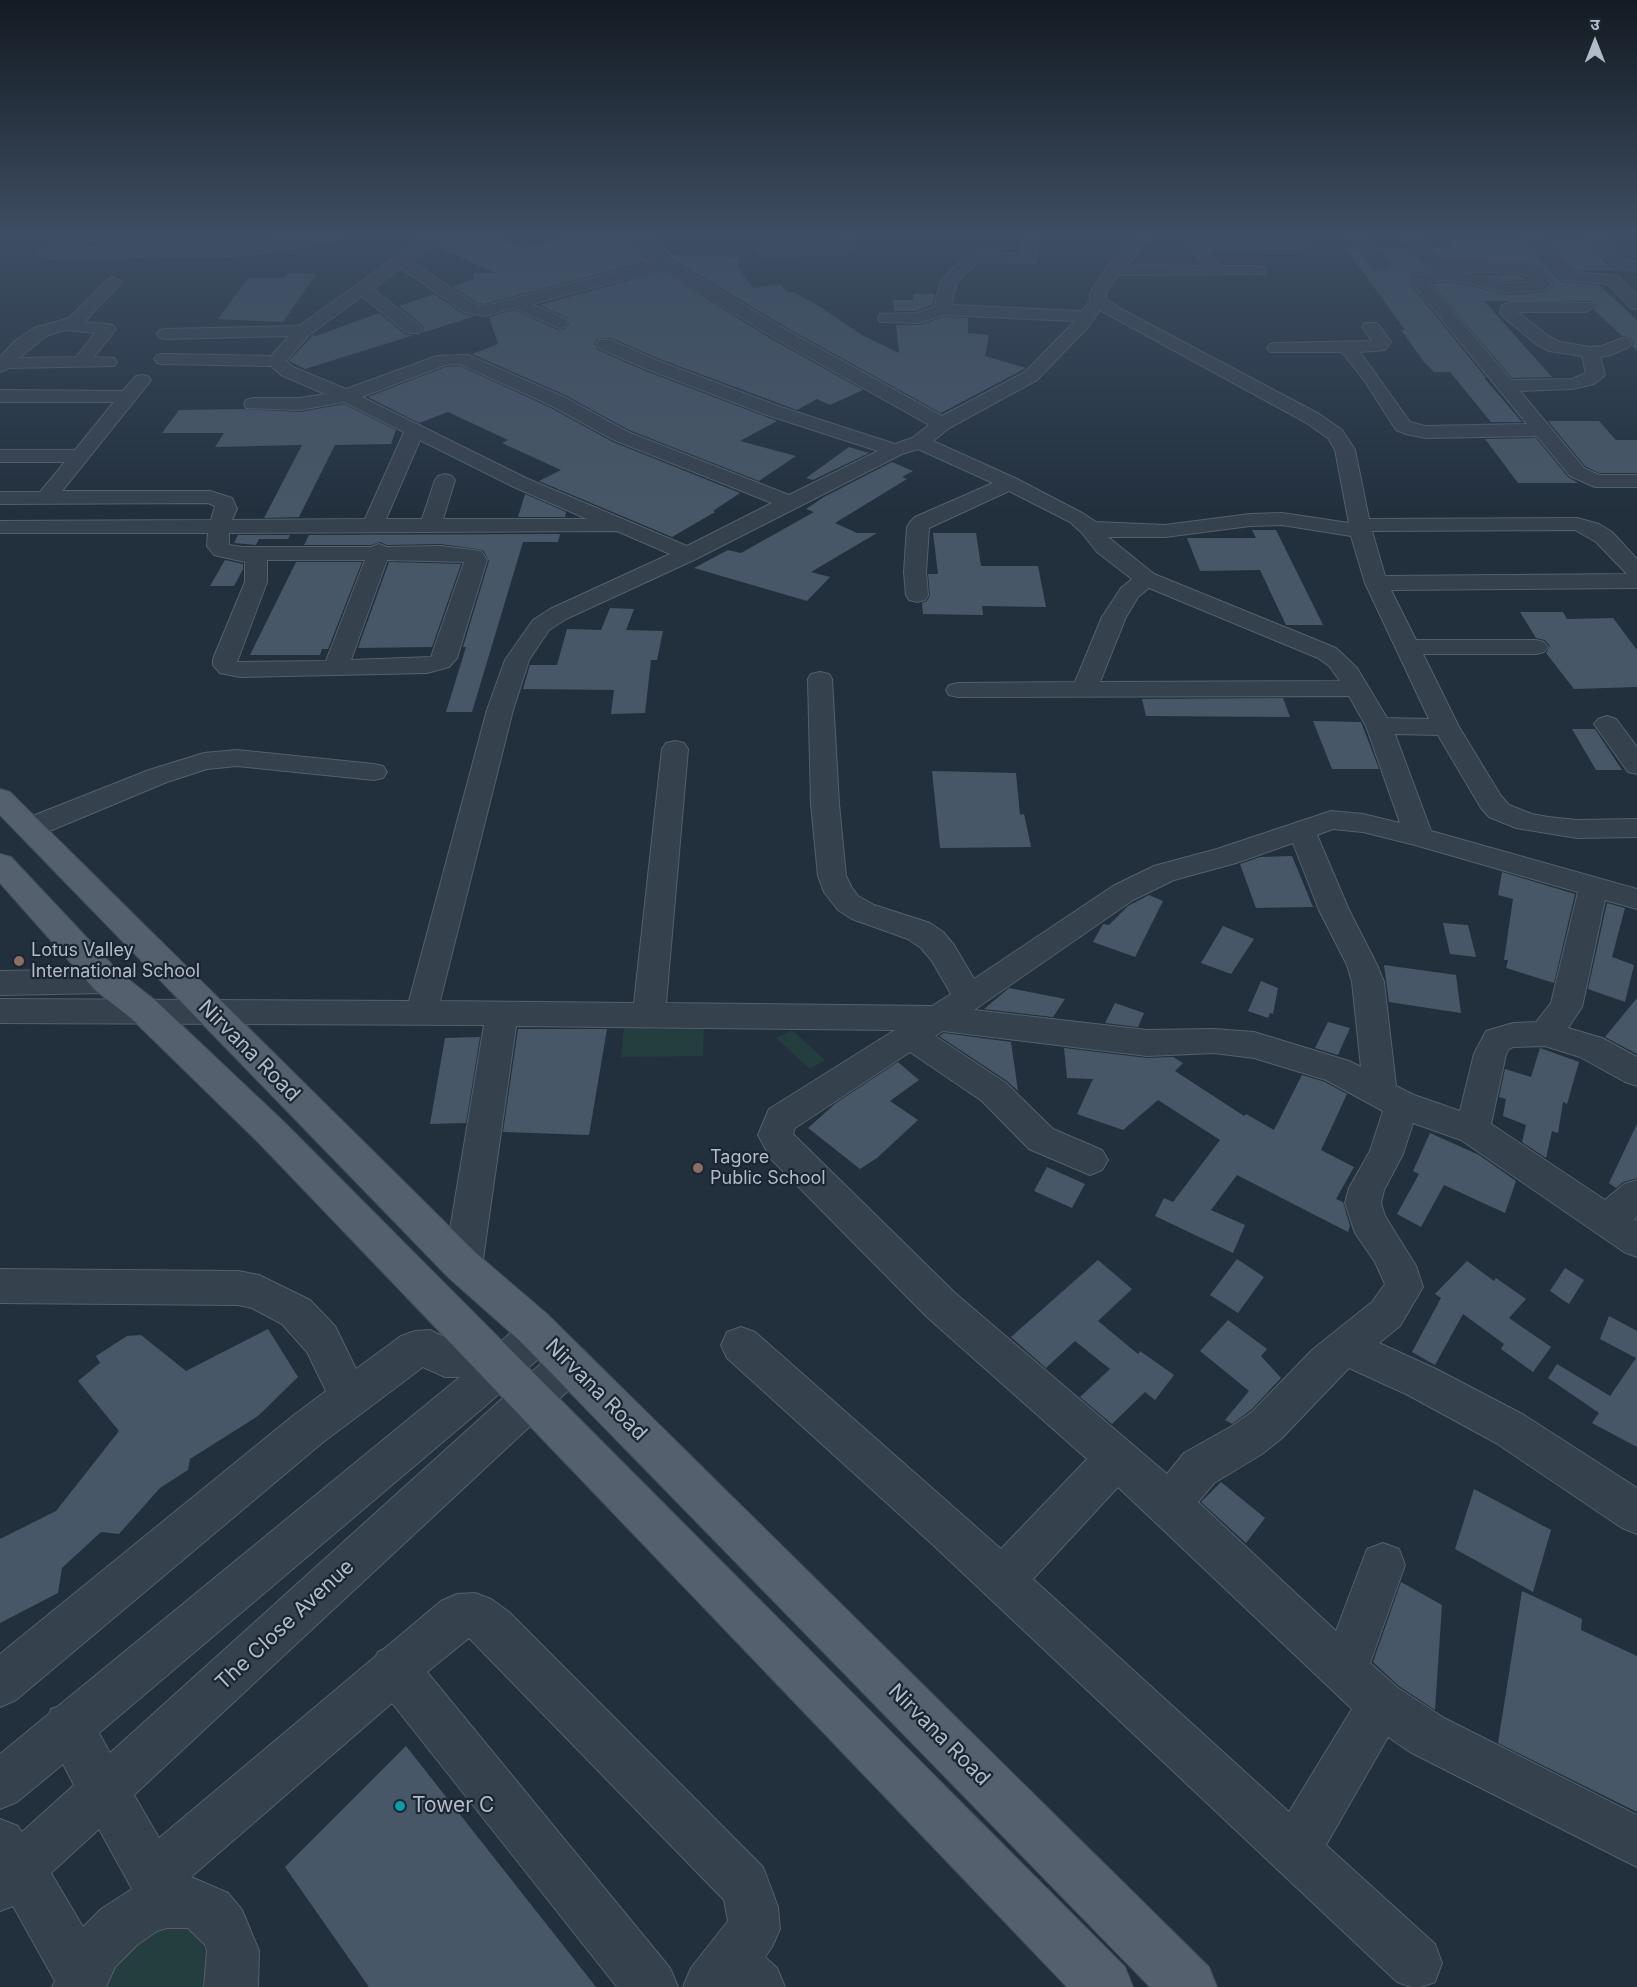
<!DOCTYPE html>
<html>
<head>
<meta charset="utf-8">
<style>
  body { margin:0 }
  #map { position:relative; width:1637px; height:1987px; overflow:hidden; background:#22303e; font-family:Inter,"Noto Sans Devanagari",sans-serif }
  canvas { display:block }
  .north { position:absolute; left:1565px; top:12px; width:60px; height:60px; -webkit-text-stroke:4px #1c2633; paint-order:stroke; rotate:0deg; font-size:16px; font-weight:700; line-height:24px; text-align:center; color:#b2bcc9 }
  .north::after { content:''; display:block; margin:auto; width:21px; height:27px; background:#b2bcc9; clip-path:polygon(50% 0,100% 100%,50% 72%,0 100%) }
</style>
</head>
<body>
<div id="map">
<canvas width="1637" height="1987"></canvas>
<div class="north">उ</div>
</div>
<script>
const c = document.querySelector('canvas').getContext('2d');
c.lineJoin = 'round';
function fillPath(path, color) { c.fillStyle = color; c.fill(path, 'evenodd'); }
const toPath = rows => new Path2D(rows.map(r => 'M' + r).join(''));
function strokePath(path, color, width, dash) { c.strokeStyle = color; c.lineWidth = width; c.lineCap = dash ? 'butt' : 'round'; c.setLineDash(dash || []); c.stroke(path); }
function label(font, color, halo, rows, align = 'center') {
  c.font = font + ' Inter,sans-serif'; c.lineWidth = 4.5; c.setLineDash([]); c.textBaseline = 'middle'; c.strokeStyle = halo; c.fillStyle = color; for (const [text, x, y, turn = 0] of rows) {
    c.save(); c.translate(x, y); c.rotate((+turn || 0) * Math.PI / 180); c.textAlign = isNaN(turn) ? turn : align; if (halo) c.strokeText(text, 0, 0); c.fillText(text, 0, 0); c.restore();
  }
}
fillPath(toPath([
  [704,1027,703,1056,621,1057,624,1028],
  [792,1030,825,1060,810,1069,776,1038],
  [172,1924,188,1928,200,1940,208,1958,207,1987,95,1987,119,1948]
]), '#243d3f');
fillPath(toPath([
  [463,234,494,236,523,248,581,234,621,234,649,261,484,304,476,302,453,287,474,279,473,273,496,273,435,246,440,241],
  [644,234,649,234,674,255,739,257,738,267,753,288,779,284,789,293,793,292,814,303,862,335,899,353,896,325,920,325,944,317,968,318,968,333,989,335,985,356,1026,368,941,413,782,325,672,259],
  [1445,240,1523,240,1561,282,1599,285,1637,320,1637,351,1632,346,1634,343,1631,338,1622,336,1594,310,1596,306,1592,301,1484,301,1552,377,1512,378,1432,284,1443,282,1468,285,1505,295,1544,292,1553,287,1554,284,1542,269,1523,261,1442,260,1431,248,1452,248],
  [1548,240,1586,241,1611,268,1621,270,1575,270],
  [1378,248,1408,248,1428,271,1411,274,1410,284,1486,378,1484,378,1522,422,1491,422,1450,372,1434,372,1424,362,1401,330,1405,330,1346,249,1356,249,1374,270,1388,271,1392,265],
  [663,271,768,337,863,390,830,405,817,399,797,410,657,358,612,338,597,339,594,344,598,350,643,370,777,421,740,441,796,456,759,481,629,430,565,395,472,354,498,344,489,317,514,310,558,330,565,329,569,324,566,317,539,305],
  [287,273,316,274,283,322,218,319,248,278,284,278],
  [1479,275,1519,275,1528,280,1506,281],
  [434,294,463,314,475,316,422,333,424,329,421,324,399,306],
  [913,294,935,294,932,305,917,311,894,311,893,300,914,300],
  [379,313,406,335,414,335,305,369,289,361,313,335,316,336],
  [460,366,549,407,613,442,740,493,713,511,715,512,672,537,539,481,561,470,502,443,508,440,448,412,419,423,368,397,445,367],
  [344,404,396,430,391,444,335,445,299,517,264,518,302,445,215,447,224,433,162,433,179,410,244,409,300,412],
  [1548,421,1599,421,1616,440,1637,440,1637,473,1599,473,1585,466],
  [1536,438,1568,477,1578,483,1518,483,1485,439],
  [849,447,869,453,813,480,806,478],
  [892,462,913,471,902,477,907,479,835,523,857,533,877,533,811,572,830,577,807,601,694,568,728,550,741,553,814,512,806,509,824,497],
  [525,494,566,512,565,517,518,517],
  [1252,530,1276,530,1323,625,1286,625,1260,570,1200,571,1187,538,1256,538],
  [933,533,976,533,981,566,1038,566,1046,607,982,606,983,615,923,614,922,603,927,601,930,595,928,574,938,574],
  [560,534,558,542,523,542,472,712,446,712,466,647,463,647,489,561,483,550,441,544,387,545,380,542,371,545,304,545,309,535],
  [238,535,290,535,288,539,259,539,256,545,234,543],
  [225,560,243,564,243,569,234,586,210,586],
  [296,562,362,562,328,649,322,649,320,655,250,655],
  [389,562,461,564,432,647,358,648],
  [610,608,634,609,626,630,663,631,657,660,651,660,645,713,611,714,614,690,523,689,530,665,557,665,567,629,601,630],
  [1520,612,1563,612,1567,619,1613,618,1637,650,1637,687,1574,689,1546,653,1550,646,1545,640,1536,638],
  [1283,698,1290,717,1146,716,1142,699],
  [1313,721,1361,722,1379,769,1332,769],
  [1572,729,1595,729,1622,770,1596,770],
  [932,771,1016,773,1020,815,1024,814,1031,847,940,848],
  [1292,856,1313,907,1256,908,1240,864,1260,857],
  [1502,872,1575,894,1554,983,1506,968,1508,960,1504,960,1513,899,1498,895],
  [1149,895,1163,901,1135,957,1093,942,1103,924,1109,925,1128,906],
  [1607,903,1625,908,1612,957,1634,965,1625,1002,1588,989],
  [1443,923,1468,925,1476,957,1450,954],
  [1223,926,1254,939,1231,974,1201,963],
  [1384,965,1456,975,1461,1013,1389,1002],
  [1261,981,1278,988,1273,1014,1270,1013,1268,1018,1248,1011],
  [1009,988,1065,999,1053,1017,984,1009],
  [1637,998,1637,1054,1605,1037],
  [1115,1003,1144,1013,1138,1027,1105,1023],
  [1328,1022,1350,1028,1338,1055,1315,1048],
  [518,1029,607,1029,589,1135,503,1132],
  [944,1033,1011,1042,1018,1091,1007,1081,939,1036],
  [480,1037,466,1123,430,1124,445,1038],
  [1064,1048,1147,1058,1173,1057,1183,1063,1175,1071,1244,1116,1246,1114,1274,1130,1302,1075,1325,1082,1347,1094,1321,1150,1354,1167,1336,1199,1343,1202,1350,1226,1348,1232,1237,1175,1211,1210,1245,1225,1233,1253,1155,1216,1164,1198,1173,1202,1220,1140,1158,1100,1123,1130,1077,1114,1093,1079,1067,1078],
  [1540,1048,1579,1062,1567,1104,1563,1102,1558,1133,1552,1131,1546,1158,1522,1142,1526,1125,1503,1116,1506,1099,1499,1097,1505,1069,1531,1077],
  [898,1062,919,1080,890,1101,918,1120,877,1158,860,1169,808,1128,836,1103],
  [1637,1124,1637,1178,1623,1182,1616,1188,1609,1183],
  [1430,1133,1479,1155,1516,1181,1505,1213,1444,1185,1421,1227,1397,1214,1419,1174,1413,1171],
  [1047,1167,1085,1184,1072,1208,1034,1191],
  [1237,1259,1264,1277,1238,1313,1210,1295],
  [1098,1260,1132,1289,1098,1321,1138,1354,1140,1351,1174,1375,1155,1400,1145,1392,1112,1424,1080,1397,1110,1369,1075,1341,1046,1368,1011,1337],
  [1467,1261,1494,1281,1496,1278,1526,1299,1509,1318,1551,1347,1533,1372,1501,1349,1504,1344,1463,1314,1435,1365,1412,1352,1441,1298,1435,1294],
  [1565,1268,1584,1280,1569,1304,1550,1291],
  [1609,1316,1637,1331,1637,1447,1592,1423,1599,1413,1548,1378,1557,1364,1610,1396,1636,1358,1600,1339],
  [1228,1320,1267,1349,1261,1356,1281,1378,1252,1409,1232,1424,1225,1420,1249,1391,1200,1351],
  [268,1329,298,1377,258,1416,190,1459,188,1470,160,1488,119,1534,101,1532,62,1568,58,1593,0,1623,0,1539,56,1511,119,1431,78,1381,100,1363,96,1356,127,1336,141,1335,186,1371],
  [1221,1482,1265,1518,1246,1543,1201,1502],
  [1474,1489,1551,1530,1533,1592,1455,1549],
  [1401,1582,1442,1605,1435,1710,1399,1686,1373,1662],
  [1522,1591,1582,1619,1581,1630,1637,1656,1637,1812,1498,1743],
  [406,1746,596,1987,369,1987,285,1867]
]), '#485767');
const minor = toPath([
  [314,234,346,234,339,239,279,251,234,256,46,258,38,253,46,248,234,246,314,234],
  [428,234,446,234,411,261,475,304,484,306,654,262,623,234,640,234,671,261,781,327,942,416,1025,372,1075,321,944,315,919,323,880,322,878,318,880,314,917,313,934,307,941,281,965,256,983,251,1022,255,1025,234,1040,234,1035,263,977,262,957,282,951,305,1082,311,1090,301,1090,293,1107,267,1140,234,1156,234,1127,265,1204,266,1191,247,1195,242,1200,240,1303,240,1306,243,1303,246,1298,248,1208,249,1220,266,1258,266,1264,268,1266,271,1264,274,1118,275,1106,293,1106,299,1119,308,1319,414,1342,430,1355,450,1369,519,1577,518,1599,524,1612,532,1637,559,1637,588,1391,590,1416,640,1536,640,1544,642,1548,647,1544,652,1536,654,1423,654,1459,727,1501,796,1509,805,1532,814,1548,817,1577,820,1637,819,1637,837,1577,838,1516,828,1489,817,1481,808,1438,735,1395,734,1431,831,1637,889,1637,909,1605,900,1582,1007,1568,1028,1602,1038,1637,1057,1637,1086,1625,1082,1580,1057,1545,1046,1513,1047,1509,1049,1506,1054,1491,1124,1605,1200,1624,1184,1637,1180,1637,1216,1634,1219,1637,1221,1637,1257,1624,1252,1461,1140,1413,1123,1403,1154,1384,1190,1381,1203,1385,1216,1416,1266,1423,1287,1400,1326,1379,1343,1436,1369,1524,1415,1637,1488,1637,1534,1622,1528,1496,1443,1408,1395,1349,1368,1281,1439,1262,1454,1214,1483,1198,1502,1336,1631,1367,1549,1383,1543,1399,1549,1405,1565,1370,1663,1398,1688,1444,1718,1637,1815,1637,1867,1410,1752,1388,1737,1326,1845,1435,1944,1442,1963,1435,1982,1421,1987,1411,1987,1397,1982,931,1543,727,1358,721,1345,727,1332,741,1327,755,1332,1001,1549,1087,1459,927,1317,771,1159,758,1135,769,1109,895,1030,516,1026,482,1266,476,1278,463,1283,450,1278,444,1266,484,1025,0,1023,0,999,409,1001,487,710,505,660,533,620,550,609,670,554,617,531,229,533,229,545,242,547,371,547,379,544,387,547,441,546,481,551,487,560,457,658,449,667,427,673,240,677,220,673,213,665,213,659,245,582,245,562,214,555,207,546,208,533,0,533,0,521,211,520,215,506,208,503,0,504,0,492,40,492,65,462,0,462,0,450,75,450,114,402,0,402,0,390,123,391,136,376,142,375,148,376,151,380,62,491,210,491,232,498,237,509,232,520,365,519,404,432,344,402,300,410,246,408,244,404,246,400,253,398,300,398,325,394,281,375,271,366,163,364,157,363,154,359,157,355,163,354,271,356,289,336,166,339,160,338,157,334,160,330,166,329,299,326,428,234],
  [401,268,464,312,484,316,514,308,559,328,565,327,567,323,565,319,532,304,663,269,769,335,929,425,912,438,895,444,781,407,656,360,611,340,599,340,596,344,599,348,644,368,767,415,878,451,789,495,628,432,564,397,468,355,437,356,346,389,293,367,286,361,309,335,362,296,407,333,419,333,422,329,419,325,373,289,401,268],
  [1100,310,1305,422,1328,438,1335,450,1349,523,1282,513,1250,514,1165,525,1096,522,1084,514,1017,479,933,441,949,428,1037,380,1088,327,1100,310],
  [460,364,550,405,614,440,772,503,687,546,528,479,362,397,445,365,460,364],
  [420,440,514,487,587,519,443,519,455,480,452,476,445,474,438,476,435,480,422,519,386,519,420,440],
  [918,449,993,483,915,517,910,522,907,527,904,572,906,595,909,600,917,602,925,600,928,595,926,572,929,528,1009,491,1070,522,1082,533,1097,552,1132,579,1121,588,1102,617,1075,682,958,683,949,685,946,690,949,695,958,697,1349,696,1366,726,1400,823,1363,814,1331,811,1217,849,1154,866,1113,886,974,979,954,945,943,932,930,923,874,905,858,896,852,888,846,876,839,804,832,679,829,674,820,672,811,674,808,679,811,804,818,876,824,892,838,910,852,919,908,939,921,948,932,961,951,994,932,1006,666,1003,688,749,684,743,675,741,666,743,662,749,634,1003,440,1001,513,710,529,660,549,630,566,619,696,559,902,454,918,449],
  [1282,525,1351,536,1365,583,1429,719,1387,718,1357,668,1336,648,1154,574,1108,537,1165,537,1250,526,1282,525],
  [1575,530,1596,542,1627,574,1385,576,1372,531,1575,530],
  [267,560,365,560,326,661,237,662,267,582,267,560],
  [387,560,464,562,431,657,351,660,387,560],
  [1149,588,1318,658,1329,666,1340,681,1100,682,1126,617,1138,597,1149,588],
  [1333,829,1363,832,1415,845,1578,892,1551,1003,1536,1022,1513,1023,1486,1031,1474,1054,1460,1111,1414,1095,1396,1086,1384,982,1377,965,1349,910,1317,835,1333,829],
  [1293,843,1319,910,1347,965,1352,982,1361,1067,1349,1061,1254,1032,1214,1029,1147,1030,974,1010,1133,900,1174,880,1236,863,1293,843],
  [943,1031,1147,1056,1214,1053,1254,1058,1326,1080,1383,1111,1370,1151,1349,1188,1345,1203,1355,1233,1375,1262,1385,1284,1372,1302,1312,1350,1253,1411,1232,1426,1184,1453,1167,1474,955,1293,793,1134,795,1128,910,1052,982,1101,1029,1149,1090,1175,1102,1170,1108,1160,1102,1150,1053,1129,1006,1083,935,1036,943,1031],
  [1118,1487,1352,1709,1289,1812,1033,1579,1118,1487],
  [837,234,852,234,856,245,846,254,763,256,755,251,763,246,837,246,840,244,837,234],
  [1347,234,1363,234,1388,263,1390,266,1388,269,1376,269,1347,234],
  [1405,234,1420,234,1418,238,1441,262,1522,263,1541,271,1550,282,1552,285,1544,290,1505,293,1468,283,1443,280,1428,282,1511,380,1572,379,1586,373,1582,356,1549,351,1536,344,1502,316,1500,312,1502,305,1514,302,1592,303,1594,307,1586,312,1518,312,1548,336,1560,342,1590,347,1602,346,1623,338,1629,339,1632,343,1629,347,1611,355,1600,357,1605,375,1594,384,1572,389,1520,391,1584,468,1599,475,1637,475,1637,487,1595,487,1570,476,1537,436,1425,438,1406,434,1396,430,1364,380,1342,352,1270,352,1267,348,1270,344,1276,343,1372,341,1362,327,1365,323,1377,323,1391,342,1385,350,1360,352,1410,422,1425,426,1527,424,1412,283,1413,276,1432,272,1405,242,1402,239,1405,234],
  [1458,272,1519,273,1529,277,1533,282,1506,283,1458,272],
  [1520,234,1539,234,1574,272,1618,276,1637,295,1637,309,1631,308,1608,284,1563,280,1520,234],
  [1583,234,1599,234,1624,259,1637,262,1637,272,1613,266,1583,234],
  [114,277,122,282,84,322,107,324,113,325,116,329,94,357,114,358,117,362,114,366,9,368,0,372,0,357,15,341,34,328,69,318,108,279,114,277],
  [64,330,95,333,76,357,19,358,46,336,64,330],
  [1607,716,1616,719,1637,747,1637,774,1628,772,1594,724,1598,719,1607,716],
  [237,750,374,764,383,766,387,772,383,778,374,780,237,766,207,769,167,782,40,835,30,837,20,835,16,828,20,821,149,770,204,753,237,750],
  [107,969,118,973,123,981,118,989,107,993,0,995,0,971,107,969],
  [0,1269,238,1271,259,1275,310,1300,335,1326,356,1369,401,1336,415,1331,430,1330,452,1341,464,1331,478,1326,492,1331,497,1345,525,1320,539,1315,553,1320,558,1333,553,1346,484,1407,99,1733,110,1753,556,1350,570,1345,584,1350,590,1363,584,1376,134,1795,159,1838,376,1656,378,1652,384,1649,441,1601,457,1594,475,1593,491,1599,509,1612,763,1867,778,1907,780,1929,772,1947,765,1957,777,1968,785,1987,683,1987,691,1968,728,1921,724,1900,469,1638,427,1672,670,1968,678,1987,617,1987,392,1703,191,1877,228,1893,242,1910,259,1951,258,1987,204,1987,207,1951,205,1945,188,1928,167,1928,157,1931,137,1945,115,1967,106,1987,52,1987,55,1981,13,1906,0,1911,0,1819,18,1826,22,1832,74,1785,63,1764,17,1802,0,1809,0,1754,50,1713,51,1709,57,1707,460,1377,445,1377,423,1367,322,1443,16,1700,0,1707,0,1654,294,1415,326,1391,307,1352,282,1324,252,1308,238,1305,0,1303,0,1269],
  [99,1829,132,1889,101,1909,83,1927,51,1873,99,1829]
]);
const major = toPath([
  [0,789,10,792,477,1254,547,1314,1209,1967,1217,1987,1150,1987,519,1340,449,1278,0,815,0,789],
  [0,854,11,857,119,972,156,1001,285,1123,1125,1967,1133,1987,1067,1987,259,1143,132,1019,95,990,0,883,0,854]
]);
strokePath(minor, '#555f6c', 2);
strokePath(major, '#434d5a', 2);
fillPath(minor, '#36414e');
fillPath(major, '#54606e');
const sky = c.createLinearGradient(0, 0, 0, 513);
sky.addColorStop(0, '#131a22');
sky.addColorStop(0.46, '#3e4e63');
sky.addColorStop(1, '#3e4e6300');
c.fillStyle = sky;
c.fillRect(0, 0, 1637, 513);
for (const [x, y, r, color] of [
  [19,961,6,"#8d6e63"],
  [698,1168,6,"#8d6e63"],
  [400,1806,6,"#0f9aa8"]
]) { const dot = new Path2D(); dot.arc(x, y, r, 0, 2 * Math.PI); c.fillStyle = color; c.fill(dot); strokePath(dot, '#1c2633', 2); }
label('18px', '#b2bcc9', '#1c2633', [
  ["Lotus Valley",31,951],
  ["International School",31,972],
  ["Tagore",710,1158],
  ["Public School",710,1179]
], 'left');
label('21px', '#b2bcc9', '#1c2633', [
  ["Nirvana Road",249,1051,45],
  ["Nirvana Road",596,1390,45],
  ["The Close Avenue",285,1625,-43],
  ["Nirvana Road",939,1735,45]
]);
label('21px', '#b2bcc9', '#1c2633', [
  ["Tower C",412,1806]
], 'left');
</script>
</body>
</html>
